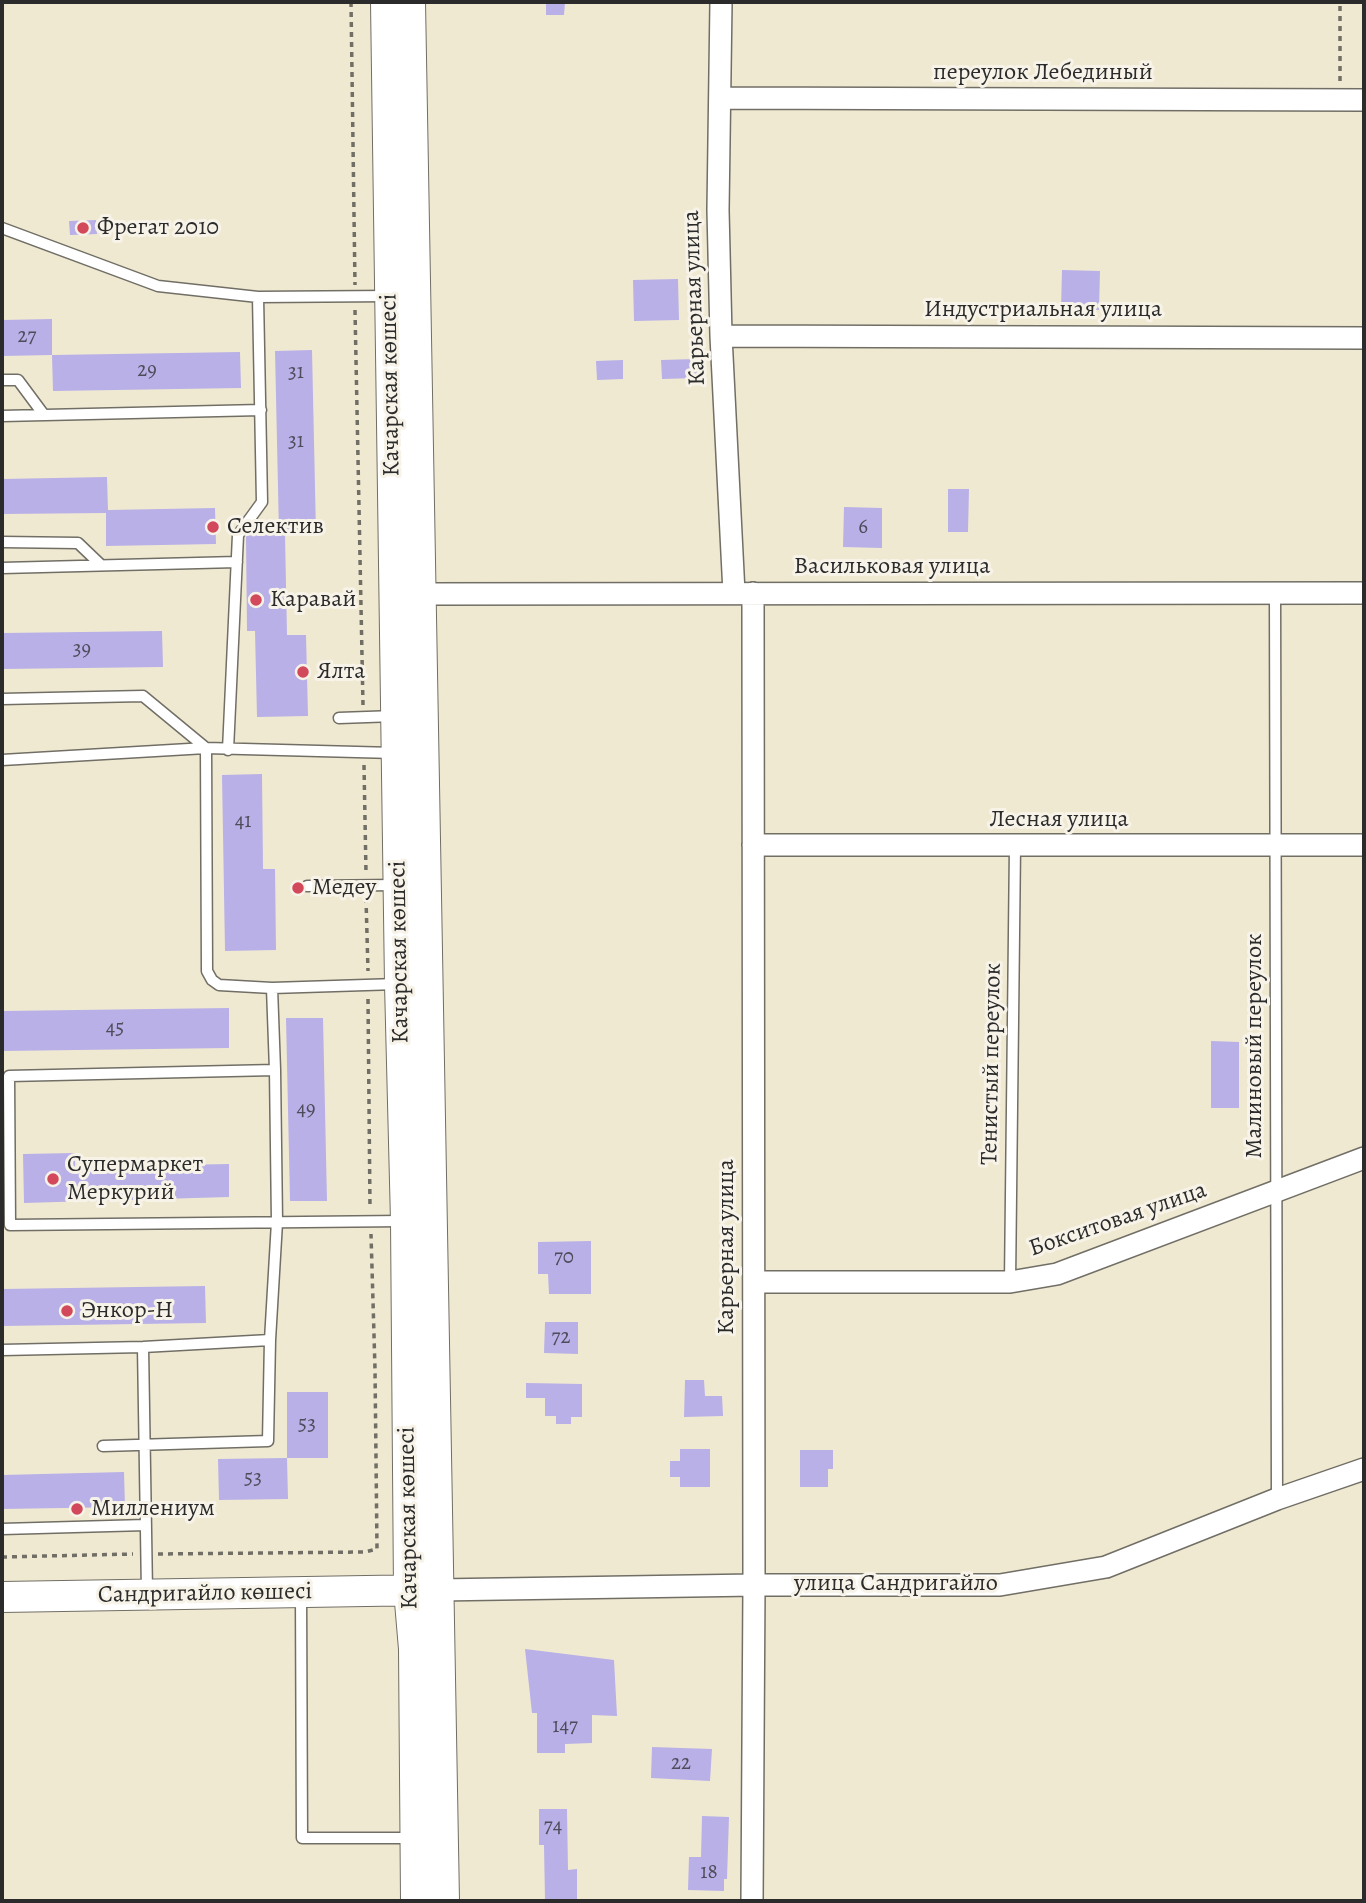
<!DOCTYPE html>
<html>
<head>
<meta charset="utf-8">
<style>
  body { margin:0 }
  #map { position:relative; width:1366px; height:1903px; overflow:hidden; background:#f0e9d2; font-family:Alegreya,serif }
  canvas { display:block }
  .frame { position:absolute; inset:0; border:4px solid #2b2b2b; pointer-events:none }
</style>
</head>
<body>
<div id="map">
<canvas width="1366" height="1903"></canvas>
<div class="frame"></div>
</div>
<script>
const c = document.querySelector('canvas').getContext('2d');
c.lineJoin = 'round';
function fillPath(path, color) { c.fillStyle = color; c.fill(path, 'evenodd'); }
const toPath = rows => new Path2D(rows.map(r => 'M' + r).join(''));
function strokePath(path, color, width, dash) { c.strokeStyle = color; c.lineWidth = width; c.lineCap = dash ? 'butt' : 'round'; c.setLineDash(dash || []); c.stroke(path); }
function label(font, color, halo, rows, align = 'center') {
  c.font = font + ' Alegreya,serif'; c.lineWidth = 6; c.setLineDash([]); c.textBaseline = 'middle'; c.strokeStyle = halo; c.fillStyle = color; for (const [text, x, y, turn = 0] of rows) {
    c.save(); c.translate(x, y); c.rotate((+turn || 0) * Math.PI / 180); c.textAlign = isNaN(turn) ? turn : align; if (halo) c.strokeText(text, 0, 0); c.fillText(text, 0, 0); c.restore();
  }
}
fillPath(toPath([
  [546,2,565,2,564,15,546,15],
  [96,220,97,234,70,235,69,221],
  [1062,270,1100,271,1099,310,1061,309],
  [678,279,679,320,634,321,633,280],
  [52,319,52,355,2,356,2,320],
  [312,350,316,533,285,534,287,635,306,635,308,716,257,717,255,631,247,631,246,537,249,533,279,533,275,351],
  [240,352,241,388,53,391,52,355],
  [696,359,697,378,662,379,661,360],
  [623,360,623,379,597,380,596,361],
  [107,477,108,510,215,508,216,544,106,546,106,513,2,514,2,479],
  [948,489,969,489,968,532,948,532],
  [844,507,882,508,882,548,843,547],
  [162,631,163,667,2,669,2,633],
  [262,774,263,869,275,869,276,950,225,951,222,775],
  [229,1008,229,1048,2,1051,2,1011],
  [286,1018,323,1018,327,1201,290,1201],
  [1211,1041,1239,1042,1239,1108,1211,1108],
  [75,1153,75,1167,229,1164,229,1197,24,1203,23,1154],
  [591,1241,591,1294,549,1294,548,1274,538,1274,538,1242],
  [205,1286,206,1323,2,1326,2,1289],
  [545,1322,578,1322,578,1354,544,1353],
  [685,1380,704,1380,705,1396,722,1396,723,1416,684,1417],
  [526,1383,582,1384,582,1417,571,1417,571,1424,556,1424,556,1416,545,1416,545,1398,526,1398],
  [287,1392,328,1392,328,1458,287,1458],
  [680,1449,710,1449,710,1487,680,1487,680,1477,670,1477,670,1461,680,1461],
  [800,1450,833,1450,833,1469,828,1469,828,1487,800,1487],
  [287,1458,288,1499,219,1500,218,1459],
  [124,1472,125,1507,2,1509,2,1475],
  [525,1649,614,1660,617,1716,592,1715,592,1743,565,1744,565,1753,537,1753,537,1713,532,1713],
  [652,1747,712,1749,710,1781,651,1778],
  [539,1809,567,1809,568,1870,577,1869,577,1901,545,1901,544,1845,539,1845],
  [702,1816,729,1817,727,1879,724,1879,724,1891,688,1890,689,1857,701,1857]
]), '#b8b0e7');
const lane = toPath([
  [2,228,158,286,258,297],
  [2,380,18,380,44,415],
  [2,416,261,410],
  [2,542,78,543,101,565],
  [2,568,237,562],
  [1275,593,1277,1499],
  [2,699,143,696,206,748,394,753],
  [339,718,395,716],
  [228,750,238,535,262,502,258,297,390,296],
  [2,760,206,748,207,971,212,980,219,985,272,988,397,984],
  [307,886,396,885],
  [272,988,275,1070,9,1076,10,1225,403,1221],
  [1010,1282,1015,846],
  [143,1347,147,1592],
  [2,1350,143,1347,270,1340],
  [103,1446,268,1441,270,1340,277,1222,275,1070],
  [2,1529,146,1525],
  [301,1595,302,1838,414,1838]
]);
const street = toPath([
  [721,2,718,210,721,336,734,593],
  [721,98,1364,100],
  [721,336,1364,338],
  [421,594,1364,593],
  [753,845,1364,845],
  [754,1282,1010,1282,1057,1274,1364,1158],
  [438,1590,754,1585,1000,1585,1106,1567,1277,1499,1364,1469],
  [752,1901,754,1585,753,593]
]);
const secondary = toPath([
  [386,2,400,984,406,1221,409,1590,414,1649,416,1901],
  [410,2,444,1901],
  [2,1597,427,1590]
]);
strokePath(lane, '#706e65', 13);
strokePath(street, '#706e65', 24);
strokePath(secondary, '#706e65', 32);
strokePath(toPath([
  [351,2,355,285],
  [1340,81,1340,2],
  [355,310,363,705],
  [364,765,366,873],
  [366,898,368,971],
  [368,999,370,1209],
  [158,1554,365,1552,377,1549,375,1369,371,1234],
  [2,1557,133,1554]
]), '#706e65', 3.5, [5, 5]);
strokePath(lane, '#fff', 10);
strokePath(street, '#fff', 21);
strokePath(secondary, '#fff', 30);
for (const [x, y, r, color] of [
  [83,228,7,"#d1495b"],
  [213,527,7,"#d1495b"],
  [256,600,7,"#d1495b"],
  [303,672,7,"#d1495b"],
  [298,888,7,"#d1495b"],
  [53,1179,7,"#d1495b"],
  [67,1311,7,"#d1495b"],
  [77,1509,7,"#d1495b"]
]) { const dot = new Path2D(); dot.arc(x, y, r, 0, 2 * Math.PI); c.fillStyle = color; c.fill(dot); strokePath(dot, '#f7f3e8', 2.5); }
label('21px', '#4e4c5a', null, [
  ["27",27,337],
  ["29",147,371],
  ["31",296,373],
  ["31",296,442],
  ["6",863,528],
  ["39",82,650],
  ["41",243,822],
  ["45",115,1029],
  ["49",306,1110],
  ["70",564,1258],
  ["72",561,1338],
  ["53",307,1425],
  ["53",253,1479],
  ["147",565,1727],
  ["22",681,1764],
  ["74",553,1827],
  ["18",709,1873]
]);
label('24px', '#2b2b2b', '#f7f3e8', [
  ["переулок Лебединый",1043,73],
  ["Карьерная улица",695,298,-92],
  ["Индустриальная улица",1043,310],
  ["Качарская көшесі",391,385,-91],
  ["Васильковая улица",892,567],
  ["Лесная улица",1059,820],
  ["Качарская көшесі",400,952,-91],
  ["Малиновый переулок",1255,1046,-90],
  ["Тенистый переулок",992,1064,-89],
  ["Бокситовая улица",1118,1220,-19],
  ["Карьерная улица",727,1247,-90],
  ["Качарская көшесі",409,1518,-91],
  ["улица Сандригайло",896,1584],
  ["Сандригайло көшесі",205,1594,-1]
]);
label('24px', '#2b2b2b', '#f7f3e8', [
  ["Фрегат 2010",97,228],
  ["Селектив",227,527],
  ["Каравай",270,600],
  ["Ялта",317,672],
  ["Медеу",312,888],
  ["Супермаркет",67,1165],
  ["Меркурий",67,1193],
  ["Энкор-Н",81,1311],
  ["Миллениум",91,1509]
], 'left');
</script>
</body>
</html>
